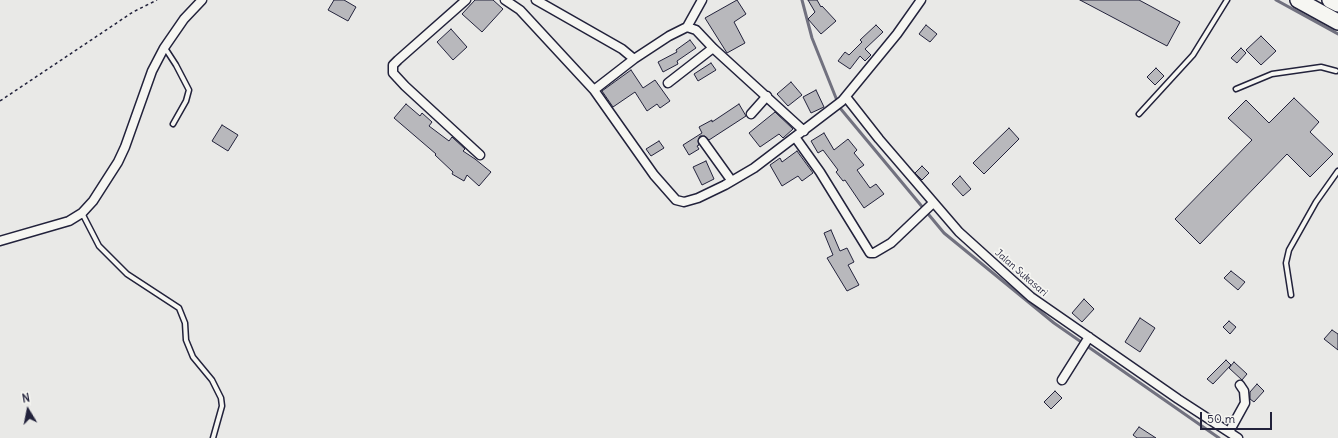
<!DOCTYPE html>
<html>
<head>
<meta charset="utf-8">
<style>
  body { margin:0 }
  #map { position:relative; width:1338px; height:438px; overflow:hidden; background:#e9e9e7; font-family:Delius,sans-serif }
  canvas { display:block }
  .north { position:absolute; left:8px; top:390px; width:40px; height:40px; -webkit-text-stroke:3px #f6f6f2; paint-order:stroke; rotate:350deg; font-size:11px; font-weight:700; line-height:16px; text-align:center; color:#22223b }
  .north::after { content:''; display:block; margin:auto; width:14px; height:18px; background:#22223b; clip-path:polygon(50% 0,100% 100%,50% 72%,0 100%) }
  .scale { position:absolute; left:1200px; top:412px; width:72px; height:18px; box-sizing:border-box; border:2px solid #22223b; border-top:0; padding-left:5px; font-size:12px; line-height:14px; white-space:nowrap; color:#22223b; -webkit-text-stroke:3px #f6f6f2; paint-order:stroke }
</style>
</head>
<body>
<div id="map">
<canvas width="1338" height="438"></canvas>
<div class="north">N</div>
<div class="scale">50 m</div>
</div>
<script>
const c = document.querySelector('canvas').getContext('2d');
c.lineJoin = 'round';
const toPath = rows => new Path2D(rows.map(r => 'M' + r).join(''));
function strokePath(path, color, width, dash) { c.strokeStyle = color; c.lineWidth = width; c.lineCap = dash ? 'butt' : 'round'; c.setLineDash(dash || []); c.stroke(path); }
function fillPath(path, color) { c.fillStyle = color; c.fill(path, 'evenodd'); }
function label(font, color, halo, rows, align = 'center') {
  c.font = font + ' Delius,sans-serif'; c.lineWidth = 3.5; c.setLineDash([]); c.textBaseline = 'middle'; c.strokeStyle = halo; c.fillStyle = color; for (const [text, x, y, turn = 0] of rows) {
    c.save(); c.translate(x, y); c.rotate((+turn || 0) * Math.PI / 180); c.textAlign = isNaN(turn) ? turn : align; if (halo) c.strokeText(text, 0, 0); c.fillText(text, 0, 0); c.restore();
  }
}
strokePath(toPath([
  [802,0,812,38,840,108,944,233,1054,323,1219,438],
  [1276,0,1338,34]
]), '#71717f', 3);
const building = toPath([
  [334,0,344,0,356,7,348,21,328,10,334,0],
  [475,0,493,0,503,9,482,32,462,14,475,0],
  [737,0,746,14,734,22,745,43,727,53,705,18,737,0],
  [808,0,817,0,821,7,822,6,836,21,821,34,808,19,815,12,808,0],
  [1080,0,1139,0,1180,22,1167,46,1080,0],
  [876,25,883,32,865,49,871,55,865,61,860,56,850,69,838,61,845,52,849,55,862,42,860,40,876,25],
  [926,25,937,34,930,42,919,34,926,25],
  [451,29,467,47,453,60,437,42,451,29],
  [1261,36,1276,51,1261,65,1246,50,1261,36],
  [690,40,696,48,677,61,678,64,663,72,658,62,677,52,676,50,690,40],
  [1241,48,1246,53,1237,63,1231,58,1241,48],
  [711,63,716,70,698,81,694,74,711,63],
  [1156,68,1164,76,1155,85,1147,77,1156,68],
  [631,70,643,88,655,80,670,101,660,108,657,104,647,111,635,92,613,107,602,91,631,70],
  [791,82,802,95,788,106,777,94,791,82],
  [816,90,824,107,811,113,803,97,816,90],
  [1294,98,1319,122,1310,132,1333,154,1310,177,1287,154,1200,244,1175,219,1252,140,1228,118,1246,100,1269,123,1294,98],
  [406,104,420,116,422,113,432,122,429,126,449,141,452,137,465,149,463,151,475,159,491,172,479,186,467,175,464,181,452,174,453,172,435,155,436,154,394,118,406,104],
  [739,104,746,116,709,140,705,136,700,136,698,141,699,145,697,146,699,149,689,155,683,145,702,133,699,127,712,120,712,122,739,104],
  [775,112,793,129,783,138,779,134,760,147,749,133,775,112],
  [222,125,238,135,228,151,212,141,222,125],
  [1009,128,1019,139,984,174,973,163,1009,128],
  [824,133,834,150,848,139,857,150,854,153,864,165,857,170,870,188,876,184,884,194,864,208,845,180,843,181,836,172,838,170,823,150,818,153,811,141,824,133],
  [659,141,664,148,651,156,646,149,659,141],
  [797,151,813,173,802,181,798,176,782,186,770,165,780,158,782,162,797,151],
  [706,161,714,179,702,185,693,167,706,161],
  [922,166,929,173,922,180,915,173,922,166],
  [960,176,971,189,963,196,952,184,960,176],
  [831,230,840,251,847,248,854,262,848,265,859,285,847,291,827,258,833,255,824,233,831,230],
  [1231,271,1245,282,1238,290,1224,278,1231,271],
  [1084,299,1094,309,1082,322,1072,313,1084,299],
  [1140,318,1155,328,1140,352,1125,342,1140,318],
  [1229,321,1236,327,1230,334,1223,327,1229,321],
  [1332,330,1338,334,1338,350,1324,339,1332,330],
  [1226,360,1231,365,1213,384,1207,379,1226,360],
  [1234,362,1247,374,1242,380,1229,368,1234,362],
  [1257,384,1264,391,1254,402,1250,399,1250,392,1257,384],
  [1055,391,1062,398,1051,409,1044,402,1055,391],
  [1139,427,1156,438,1137,438,1133,435,1139,427]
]);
fillPath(building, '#b8b8bc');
strokePath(building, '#22223b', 1);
const lane = toPath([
  [165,48,176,65,189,90,186,101,173,124],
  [1236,89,1272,74,1321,67,1336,71],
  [1139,114,1193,55,1227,0],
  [82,213,99,246,127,274,179,308,185,323,186,340,193,357,212,380,221,398,222,406,213,438],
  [1291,295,1286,263,1289,250,1316,202,1338,171]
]);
const street = toPath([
  [466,0,398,60,393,65,393,73,405,86,480,155],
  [505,0,520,10,594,90,654,175,676,200,684,202,698,198,725,185,754,168,842,101,897,34,921,0],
  [536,0,622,49,634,59,669,36,687,27,702,0],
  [687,27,696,30,713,48,804,131],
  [668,83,713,48],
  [594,90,634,59],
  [846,97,879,139,959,232,1031,297,1178,399,1238,438],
  [751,114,767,96],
  [795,137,820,172,870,253,874,253,891,243,933,203],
  [703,141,731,180],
  [0,241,69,221,82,213,93,201,118,162,125,147,152,71,164,48,184,19,202,0],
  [1062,380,1089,337],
  [1229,432,1245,403,1244,391,1240,385]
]);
const highway = toPath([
  [1298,0,1338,22],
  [1330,0,1338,4]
]);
strokePath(lane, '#22223b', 7);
strokePath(street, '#22223b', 11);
strokePath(highway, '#22223b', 18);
strokePath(toPath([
  [0,101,133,12,157,0]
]), '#22223b', 1.5, [3, 3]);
strokePath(lane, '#f6f6f2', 4);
strokePath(street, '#f6f6f2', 8);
strokePath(highway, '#f6f6f2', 15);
label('10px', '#22223b', '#f6f6f2', [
  ["Jalan Sukasari",1021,273,41]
]);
</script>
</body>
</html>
